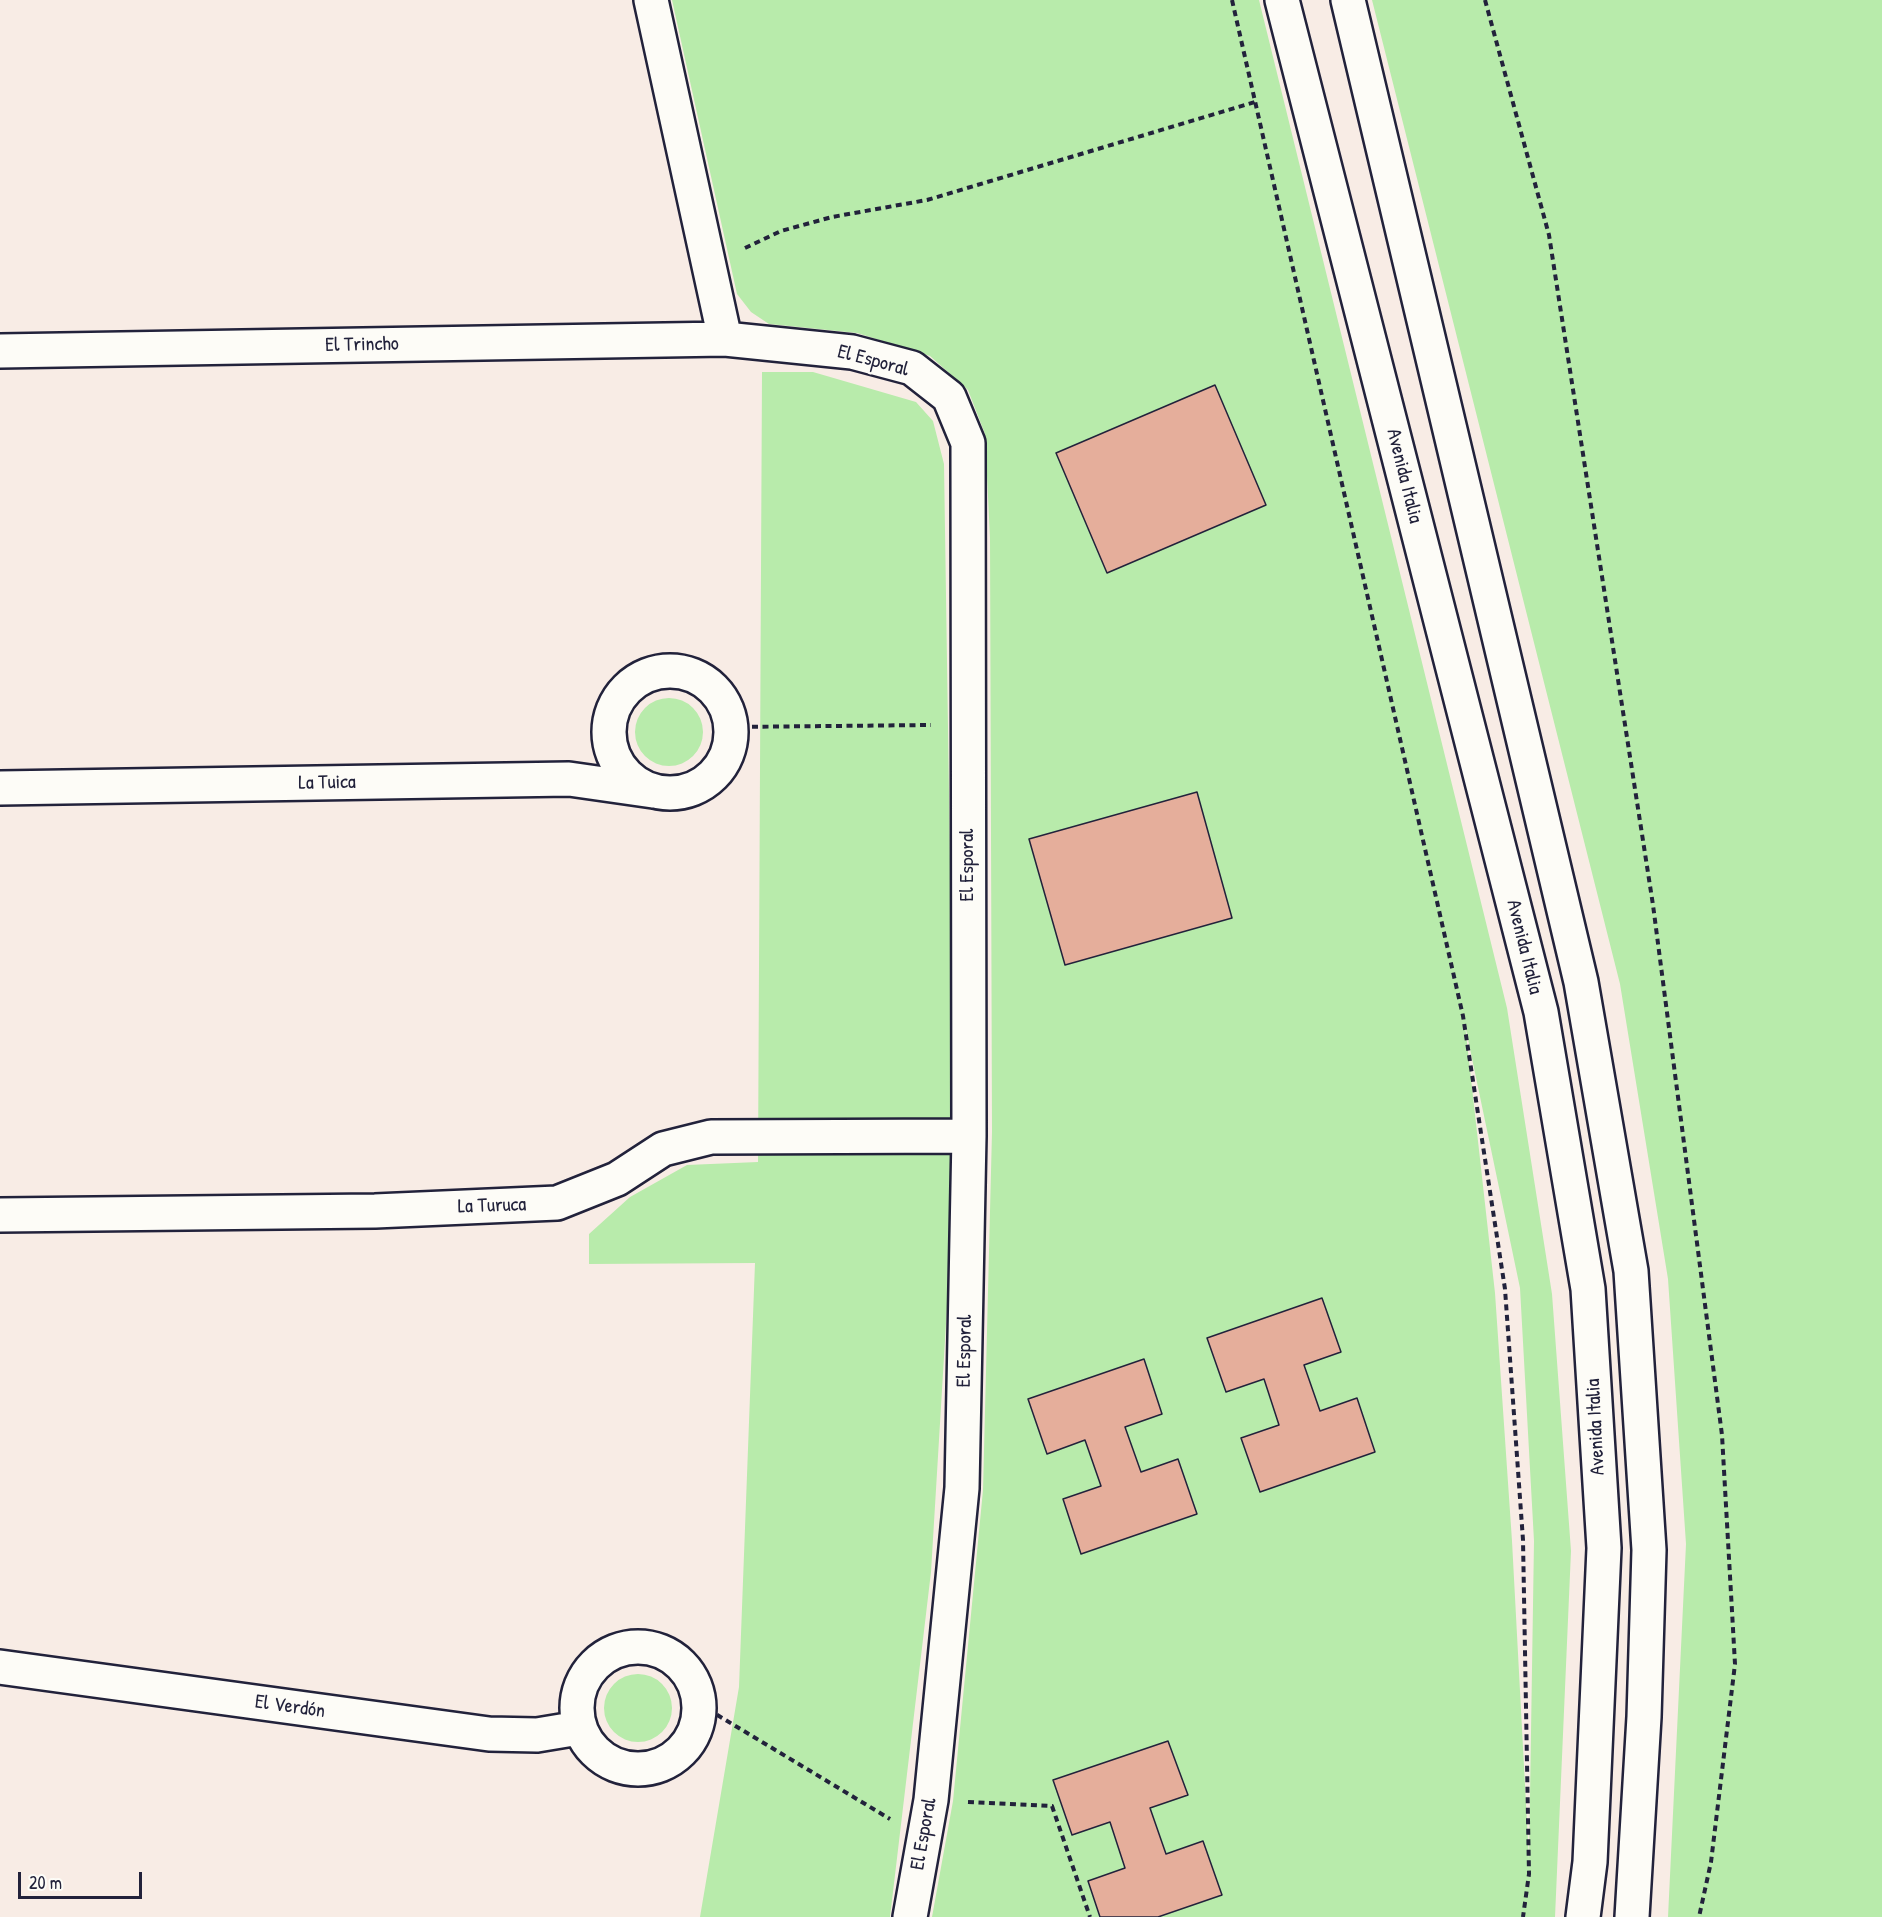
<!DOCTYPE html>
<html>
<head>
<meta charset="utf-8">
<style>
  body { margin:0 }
  #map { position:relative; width:1882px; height:1917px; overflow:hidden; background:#f8ece5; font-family:"Patrick Hand",sans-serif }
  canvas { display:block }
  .scale { position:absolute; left:18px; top:1872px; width:124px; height:27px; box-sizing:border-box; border:3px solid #22223b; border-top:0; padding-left:8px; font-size:18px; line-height:21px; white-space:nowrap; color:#22223b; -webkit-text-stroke:4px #fdfcf7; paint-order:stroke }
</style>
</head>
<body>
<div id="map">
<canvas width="1882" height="1917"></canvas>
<div class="scale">20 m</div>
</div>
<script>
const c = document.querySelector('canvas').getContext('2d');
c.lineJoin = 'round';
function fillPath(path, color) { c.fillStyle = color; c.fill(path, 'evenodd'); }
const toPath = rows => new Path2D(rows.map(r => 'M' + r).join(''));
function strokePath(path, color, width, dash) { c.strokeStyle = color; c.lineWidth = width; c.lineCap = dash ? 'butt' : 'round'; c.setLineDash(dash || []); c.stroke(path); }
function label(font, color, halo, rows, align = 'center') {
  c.font = font + ' "Patrick Hand",sans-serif'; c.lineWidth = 4.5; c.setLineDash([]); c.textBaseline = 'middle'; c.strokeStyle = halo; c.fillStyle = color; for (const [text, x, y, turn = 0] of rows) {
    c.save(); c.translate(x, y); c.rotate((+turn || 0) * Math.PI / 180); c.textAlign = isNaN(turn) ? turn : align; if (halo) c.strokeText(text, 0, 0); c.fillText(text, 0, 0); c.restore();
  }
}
fillPath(toPath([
  [672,0,1259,0,1507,1008,1552,1294,1571,1551,1555,1917,932,1917,953,1801,983,1490,992,1132,990,538,985,434,968,390,930,356,857,333,769,324,751,312,737,294],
  [1465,1025,1520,1288,1534,1541,1529,1860,1512,1541,1495,1293],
  [1372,0,1882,0,1882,1917,1668,1917,1686,1544,1668,1279,1620,984],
  [762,372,813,372,916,402,933,421,944,464,951,925,951,1241,931,1572,890,1917,700,1917,739,1687,755,1263,589,1264,589,1234,630,1197,687,1165,758,1162],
  '635 732a34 34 0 1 1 68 0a34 34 0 1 1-68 0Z',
  '604 1708a34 34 0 1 1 68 0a34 34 0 1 1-68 0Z'
]), '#b8ebab');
const building = toPath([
  [1215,385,1266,505,1107,573,1056,453,1215,385],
  [1197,792,1232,918,1065,965,1029,839,1197,792],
  [1322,1298,1341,1352,1304,1365,1320,1411,1357,1398,1375,1452,1260,1492,1241,1438,1279,1425,1264,1379,1226,1392,1207,1338,1322,1298],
  [1144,1359,1162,1414,1125,1427,1141,1472,1178,1459,1197,1514,1081,1554,1063,1499,1101,1486,1085,1440,1047,1454,1028,1399,1144,1359],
  [1168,1741,1188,1795,1150,1808,1166,1854,1203,1841,1222,1895,1158,1917,1100,1917,1088,1881,1125,1868,1110,1822,1072,1835,1053,1780,1168,1741]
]);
fillPath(building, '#e5ae9b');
strokePath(building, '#22223b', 1.5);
const minor = toPath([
  [651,0,725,339,852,352,912,368,949,397,968,443,969,1136,962,1488,931,1800,910,1917],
  [0,351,725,339],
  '609 732a61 61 0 1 1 122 0a61 61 0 1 1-122 0Z',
  [0,788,569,779,653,791],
  [0,1215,375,1211,557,1203,617,1179,663,1149,711,1137,969,1136],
  '577 1708a61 61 0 1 1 122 0a61 61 0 1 1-122 0Z',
  [0,1667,489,1734,537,1735,579,1728]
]);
const secondary = toPath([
  [1282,0,1541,1012,1588,1289,1604,1548,1590,1862,1583,1917],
  [1348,0,1581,982,1631,1271,1649,1550,1644,1717,1632,1917]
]);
strokePath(minor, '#22223b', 38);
strokePath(secondary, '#22223b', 38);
strokePath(toPath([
  [1232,0,1463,1016,1505,1289,1523,1540,1529,1874,1523,1917],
  [1485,0,1549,235,1653,905,1722,1435,1735,1664,1711,1862,1699,1917],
  [745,248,781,231,832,217,927,200,1255,102],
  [731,727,931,725],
  [699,1704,890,1819],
  [968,1802,1052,1806,1090,1917]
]), '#22223b', 4, [6, 4.5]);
strokePath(minor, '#fdfcf7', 33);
strokePath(secondary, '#fdfcf7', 33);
label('20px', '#22223b', '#fdfcf7', [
  ["El Trincho",362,345,-1],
  ["El Esporal",873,361,15],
  ["Avenida Italia",1404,476,76],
  ["La Tuica",327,783,-1],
  ["El Esporal",968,865,-90],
  ["Avenida Italia",1524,947,76],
  ["La Turuca",492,1206,-2],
  ["El Esporal",965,1351,-89],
  ["Avenida Italia",1596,1427,-93],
  ["El Verdón",290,1707,8],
  ["El Esporal",924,1834,-80]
]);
</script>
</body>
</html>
